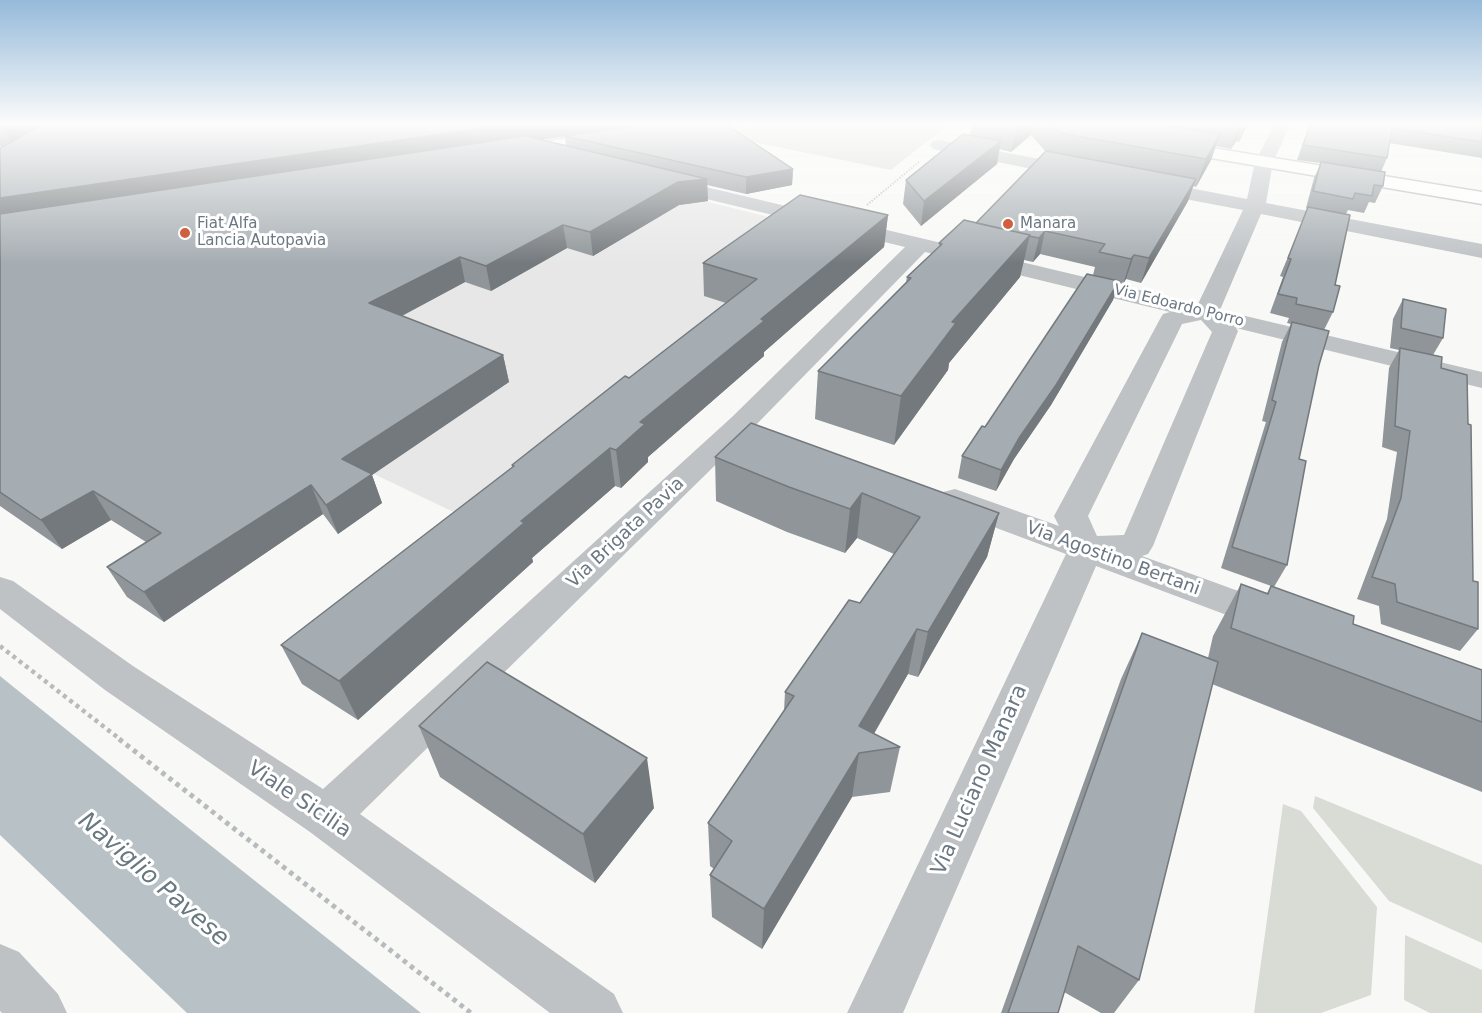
<!DOCTYPE html>
<html>
<head>
<meta charset="utf-8">
<style>
  body { margin:0 }
  canvas { display:block; background:#f8f8f6 }
</style>
</head>
<body>
<canvas width="1482" height="1013"></canvas>
<script>
const c = document.querySelector('canvas').getContext('2d');
c.lineJoin = 'round';
function fillPath(path, color) { c.fillStyle = color; c.fill(path, 'evenodd'); }
const toPath = rows => new Path2D(rows.map(r => 'M' + r).join(''));
function strokePath(path, color, width, dash) { c.strokeStyle = color; c.lineWidth = width; c.lineCap = dash ? 'butt' : 'round'; c.setLineDash(dash || []); c.stroke(path); }
function label(font, color, halo, rows, align = 'center') {
  c.font = font + ' "DejaVu Sans",sans-serif'; c.lineWidth = 6; c.setLineDash([]); c.textBaseline = 'middle'; c.strokeStyle = halo; c.fillStyle = color; for (const [text, x, y, turn = 0] of rows) {
    c.save(); c.translate(x, y); c.rotate((+turn || 0) * Math.PI / 180); c.textAlign = isNaN(turn) ? turn : align; if (halo) c.strokeText(text, 0, 0); c.fillText(text, 0, 0); c.restore();
  }
}
fillPath(toPath([
  [565,166,832,233,462,516,5,298]
]), '#e6e7e6');
fillPath(toPath([
  [781,123,950,123,891,170,713,134],
  [1315,796,1482,865,1482,943,1389,901,1313,808],
  [1283,804,1301,811,1377,907,1371,995,1321,1013,1254,1013],
  [1405,935,1482,970,1482,1013,1430,1013,1404,1000]
]), '#d8dcd5');
fillPath(toPath([
  [0,676,161,806,421,1013,187,1013,0,835]
]), '#b8c2c6');
const secondary = toPath([
  [671,123,709,123,701,128,516,156,510,155,507,151,510,147,516,146,671,123],
  [1170,141,1482,192,1482,204,1164,150,1161,146,1164,142,1170,141]
]);
strokePath(secondary, '#b3b7bb', 3);
strokePath(toPath([
  [727,127,753,123],
  [728,130,769,123],
  [867,205,919,162]
]), '#b8bbbe', 2, [1.5, 1.5]);
strokePath(toPath([
  [0,646,121,740]
]), '#b8bbbe', 4.5, [4, 4]);
strokePath(toPath([
  [119,739,471,1013]
]), '#b8bbbe', 5, [4.5, 4.5]);
fillPath(toPath([
  [1275,123,1291,123,1273,162,1266,203,1482,244,1482,258,1261,214,1220,310,1482,372,1482,388,1236,328,1238,331,1153,546,1148,554,1142,556,1285,608,1291,618,1285,628,1272,632,1096,566,903,1013,847,1013,1066,554,943,508,939,500,943,492,955,489,1059,526,1054,516,1160,319,1163,314,1170,312,925,252,752,429,360,814,614,994,623,1013,550,1013,310,832,105,690,0,609,0,577,13,581,133,666,323,789,732,417,905,247,657,187,655,183,657,179,664,177,1198,304,1243,210,1148,192,1141,190,1138,186,1141,182,1148,180,1247,199,1255,162,1275,123],
  [1201,320,1212,332,1124,535,1097,536,1088,516,1182,324,1201,320],
  [939,140,1077,166,1084,168,1086,172,1084,176,1077,178,933,149,930,145,933,141,939,140],
  [0,944,19,952,58,994,67,1013,2,1013,0,1011,0,944]
]), '#bec2c5');
fillPath(secondary, '#fff');
fillPath(toPath([
  [0,123,724,123,793,169,792,185,746,194,707,185,708,201,679,205,593,256,567,248,491,291,465,282,402,316,503,355,509,382,372,475,382,503,338,534,323,514,164,622,127,597,107,567,146,542,111,520,62,549,0,506,0,148,4,146,0,146],
  [565,136,566,146,540,140],
  [972,123,1252,123,1250,126,1247,126,1239,142,1236,141,1231,149,1216,146,1211,160,1196,187,1193,186,1188,201,1141,283,1126,279,1123,284,1118,283,1113,300,1051,405,1014,459,996,491,958,478,962,456,985,427,1093,275,1095,267,1040,254,1033,262,1024,260,1020,277,949,363,948,370,894,445,815,419,818,371,906,282,907,277,939,247,939,243,976,223,1046,152,1031,135,1011,152,999,149,997,164,921,226,903,204,906,180,970,135],
  [1310,123,1482,123,1482,158,1389,143,1387,158,1381,172,1383,186,1375,203,1369,202,1364,213,1348,210,1346,214,1335,285,1333,312,1324,330,1319,365,1299,459,1287,565,1274,587,1221,568,1266,422,1262,421,1282,342,1291,324,1287,323,1289,318,1270,313,1283,277,1280,276,1308,209,1306,208,1314,178,1321,163,1297,160],
  [888,215,884,247,764,352,764,356,648,457,648,462,621,488,615,486,532,558,533,562,358,720,302,684,281,645,513,468,512,465,629,378,726,303,704,296,703,263],
  [1403,299,1443,338,1433,355,1441,368,1473,581,1478,629,1460,651,1381,624,1379,606,1357,599,1387,519,1397,452,1382,447,1389,368,1399,350,1390,348,1393,319],
  [715,457,999,513,987,557,918,677,908,674,874,734,900,747,890,792,852,797,762,949,712,917,710,875,714,869,710,866,708,823,784,711,785,692,860,603,894,554,857,538,845,553,787,532,716,501],
  [1241,584,1267,593,1271,586,1353,624,1482,670,1482,792,1212,684,1139,980,1114,1013,1101,1013,1064,992,1058,1013,1001,1013,1121,679,1142,633,1208,658,1213,636],
  [419,726,654,808,595,883,440,777]
]), '#8f9599');
fillPath(toPath([
  [8,123,53,123,41,125,34,125,38,132,13,146,2,126],
  [517,123,659,123,527,142,0,223,0,198],
  [1020,123,1034,123,1031,135,1011,152,1017,125],
  [1240,123,1242,123,1236,141,1231,149],
  [1245,123,1248,123,1239,142],
  [1220,134,1211,160,1196,187,1206,159],
  [1001,141,997,164,921,226,924,201],
  [793,169,792,185,746,194,746,177],
  [707,179,708,201,679,205,593,256,590,232,678,182],
  [1196,179,1188,201,1141,283,1149,258],
  [888,215,884,247,764,352,764,356,648,457,648,462,621,488,616,450,640,422,761,319],
  [563,225,567,248,491,291,486,266],
  [1045,231,1040,254,1033,262,1039,238],
  [1030,235,1020,277,949,363,948,370,894,445,901,396,952,322],
  [1134,255,1126,279,1123,284,1131,259],
  [460,257,465,282,377,329,369,303],
  [1119,281,1113,300,1051,405,1014,459,996,491,1001,470,1019,438],
  [503,355,509,382,372,475,382,503,338,534,326,505,342,459],
  [610,448,615,486,532,558,533,562,358,720,339,681,521,521],
  [311,485,323,514,164,622,144,592],
  [93,491,111,520,62,549,41,520],
  [862,493,857,538,845,553,850,509],
  [999,513,987,557,918,677,928,632],
  [917,629,908,674,863,752,859,753,852,797,762,949,764,909,859,726],
  [647,758,654,808,595,883,583,834]
]), '#74797d');
const building = toPath([
  [0,123,8,123,0,126,0,123],
  [39,123,517,123,0,198,0,148,41,125,34,125,39,123],
  [653,123,724,123,793,169,746,177,565,136,653,123],
  [1002,123,1020,123,1017,125,1002,123],
  [1050,123,1150,123,1220,134,1206,159,1060,133,1050,123],
  [1311,123,1482,123,1482,142,1392,128,1387,158,1303,145,1311,123],
  [963,134,1001,141,924,201,906,180,963,134],
  [525,136,707,179,678,182,590,232,563,225,486,266,460,257,369,303,503,355,342,459,372,474,326,505,311,485,144,592,107,567,161,533,93,491,41,520,0,492,0,214,525,136],
  [1046,151,1196,179,1149,258,1134,255,1131,259,1099,252,1105,244,1045,231,1039,238,1029,236,1030,235,976,223,1046,151],
  [1321,162,1385,172,1383,186,1374,185,1372,196,1355,193,1353,199,1313,191,1321,162],
  [800,195,888,215,761,319,764,321,640,422,645,424,616,450,610,448,521,521,524,523,339,681,281,645,514,466,512,465,625,376,629,378,757,279,703,263,800,195],
  [1308,207,1350,215,1335,285,1340,286,1333,312,1296,304,1297,298,1278,294,1291,259,1288,258,1308,207],
  [964,220,1030,235,952,322,956,323,901,396,818,371,911,278,907,277,942,244,939,243,964,220],
  [1087,274,1119,281,1056,385,1019,438,1001,470,962,456,982,426,985,427,1087,274],
  [1403,299,1446,309,1443,338,1401,328,1403,299],
  [1292,322,1329,331,1319,365,1299,459,1306,461,1287,565,1232,547,1276,402,1272,400,1292,322],
  [1400,348,1442,357,1441,368,1467,375,1468,424,1471,425,1473,581,1478,582,1478,629,1397,602,1395,584,1372,577,1401,498,1410,431,1395,426,1400,348],
  [751,423,999,513,928,632,917,629,859,726,900,747,859,753,764,909,710,875,732,841,708,823,794,696,785,692,849,600,860,603,920,517,862,493,850,509,789,487,715,457,751,423],
  [1241,584,1268,594,1271,586,1354,616,1353,624,1482,670,1482,722,1231,628,1241,584],
  [1142,633,1218,662,1139,980,1078,946,1058,1013,1008,1013,1142,633],
  [487,662,647,758,583,834,419,726,487,662]
]);
fillPath(building, '#a6adb2');
strokePath(building, '#74797d', 1.5);
const sky = c.createLinearGradient(0, 0, 0, 264);
sky.addColorStop(0, '#95bada');
sky.addColorStop(0.47, '#fcfcfb');
sky.addColorStop(1, '#fcfcfb00');
c.fillStyle = sky;
c.fillRect(0, 0, 1482, 264);
for (const [x, y, r, color] of [
  [1008,224,6,"#cf5f3f"],
  [185,233,6,"#cf5f3f"]
]) { const dot = new Path2D(); dot.arc(x, y, r, 0, 2 * Math.PI); c.fillStyle = color; c.fill(dot); strokePath(dot, '#fff', 2); }
label('15px', '#6b7883', '#fff', [
  ["Fiat Alfa",197,224],
  ["Lancia Autopavia",197,241],
  ["Manara",1020,224]
], 'left');
label('15px', '#6b7883', '#fff', [
  ["Via Edoardo Porro",1179,306,14]
]);
label('18px', '#6b7883', '#fff', [
  ["Via Brigata Pavia",626,533,-43],
  ["Via Agostino Bertani",1113,559,20]
]);
label('21px', '#6b7883', '#fff', [
  ["Via Luciano Manara",980,780,-66],
  ["Viale Sicilia",299,800,34]
]);
label('italic 24px', '#67787f', '#fff', [
  ["Naviglio Pavese",153,880,41]
]);
</script>
</body>
</html>
